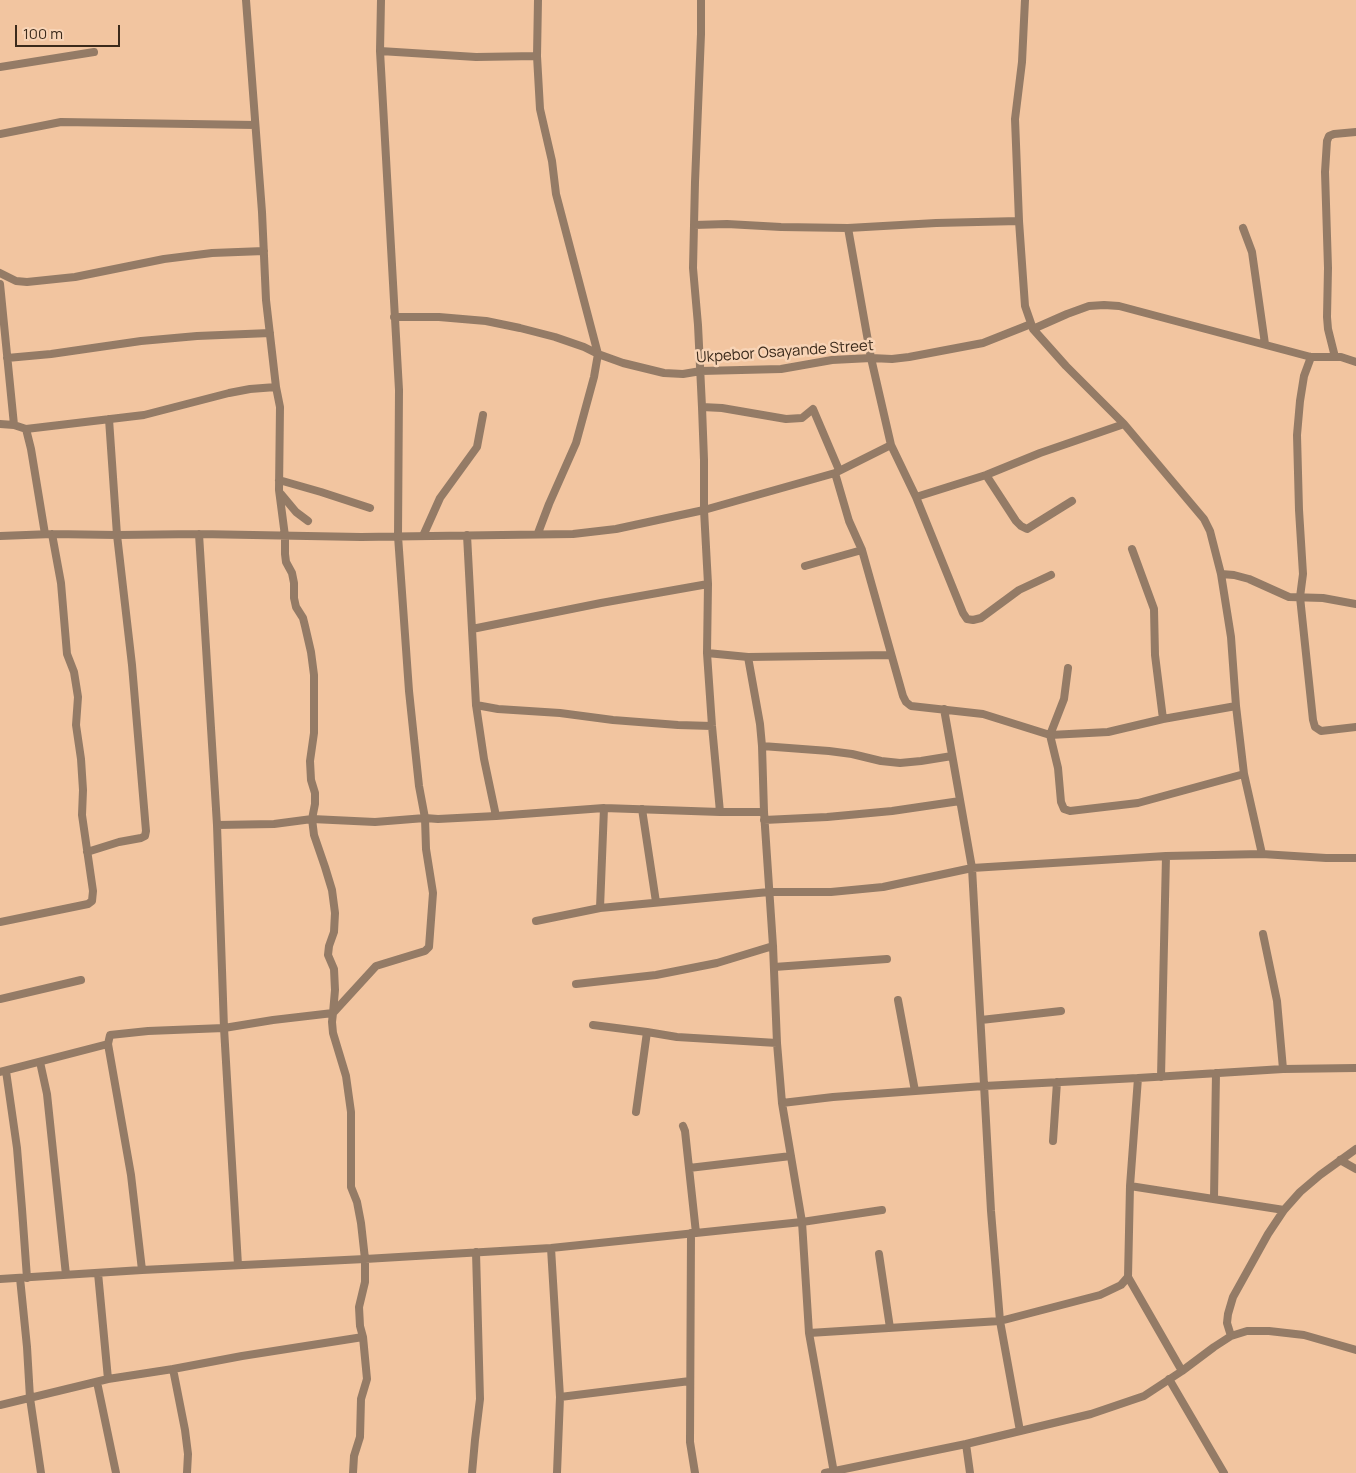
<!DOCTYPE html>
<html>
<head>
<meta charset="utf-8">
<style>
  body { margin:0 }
  #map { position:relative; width:1356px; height:1473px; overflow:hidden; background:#f2c5a0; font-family:Manrope,sans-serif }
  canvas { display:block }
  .scale { position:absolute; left:15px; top:25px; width:105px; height:22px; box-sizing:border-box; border:2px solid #3b2a1b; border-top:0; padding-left:6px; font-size:15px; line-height:18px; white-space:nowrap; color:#3b2a1b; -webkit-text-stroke:4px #f8d4b6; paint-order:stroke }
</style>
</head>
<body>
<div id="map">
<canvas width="1356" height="1473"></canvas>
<div class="scale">100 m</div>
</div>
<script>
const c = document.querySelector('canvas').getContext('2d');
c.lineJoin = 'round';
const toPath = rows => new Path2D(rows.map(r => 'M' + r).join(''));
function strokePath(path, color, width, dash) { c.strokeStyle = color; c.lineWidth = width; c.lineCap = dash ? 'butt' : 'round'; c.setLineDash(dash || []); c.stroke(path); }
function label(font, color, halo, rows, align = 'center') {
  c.font = font + ' Manrope,sans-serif'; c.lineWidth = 5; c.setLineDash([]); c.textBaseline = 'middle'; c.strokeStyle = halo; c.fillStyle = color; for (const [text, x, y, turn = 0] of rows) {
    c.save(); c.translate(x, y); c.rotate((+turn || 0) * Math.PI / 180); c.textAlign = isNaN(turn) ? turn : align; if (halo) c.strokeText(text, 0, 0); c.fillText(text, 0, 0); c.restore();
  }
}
strokePath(toPath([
  [246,0,262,212,266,300,276,387],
  [381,0,380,51,399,390,398,536,409,691,419,786,425,818,438,819,496,816,604,808,720,812],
  [380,51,476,57,537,56,540,109,552,161,556,194,598,354,594,377,576,443,549,504,538,533],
  [537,56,538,0],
  [0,67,94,52],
  [0,134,61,122,255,125],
  [694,225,727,224,781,227,848,228,936,223,1019,221,1015,119,1022,62,1025,0],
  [848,228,871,358,891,445,916,497,986,475,1040,453,1124,424,1066,366,1033,329,1025,306,1019,221],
  [1243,228,1252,252,1265,344],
  [0,273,16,281,27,282,75,277,164,259,212,253,264,251],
  [0,284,14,425],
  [394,317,439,317,486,321,520,328,555,337,584,347,598,354,623,363,664,373,683,374,701,371,781,369,832,360,871,358,892,359,909,357,983,343,1031,324],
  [1033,329,1067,314,1089,306,1104,305,1119,306,1311,357,1341,357,1356,362],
  [1311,357,1304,376,1300,401,1297,435,1299,510,1303,574,1300,597,1313,720,1315,727,1321,731,1356,727],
  [1335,357,1328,329,1327,317,1328,268,1325,172,1327,141,1329,136,1334,134,1356,132],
  [7,358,51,354,141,341,197,336,270,333],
  [702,407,722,408,786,419,802,418,813,409,839,470],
  [0,424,14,425,26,429,31,449,45,534],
  [1124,424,1204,519,1210,531,1221,574,1234,575,1249,579,1289,597,1323,598,1356,604],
  [26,429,144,415,229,393,250,389,276,387,280,407,279,490,285,536,285,554,286,562,292,573,294,583,294,598,296,607,303,618,305,626,311,652,314,675,314,733,310,761,311,780,315,793,315,804,312,819,314,835,325,867,332,890,335,913,334,932,329,946,328,955,334,969,335,990,333,1013],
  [835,473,849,521,862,550,903,696,906,702,911,706,983,714,1050,735,1108,732,1163,719,1236,706],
  [986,475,1016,521,1021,526,1027,529,1072,501],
  [279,480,321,492,370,508],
  [281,494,296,512,308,521],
  [916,497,963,613,967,619,973,620,981,618,1019,590,1051,575],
  [199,534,217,825,224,1028,238,1265],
  [467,535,476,705,484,759,496,816],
  [0,536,52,534,117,535,199,534,361,537,573,534,616,529,704,510,704,460,702,407,698,325,693,268,695,182,701,34,701,0],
  [423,536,440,498,477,447,483,415],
  [1132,549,1154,609,1155,655,1163,719],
  [805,566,862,550],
  [1221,574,1231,637,1236,706,1244,774,1262,854],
  [472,629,601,603,708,584],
  [707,653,748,657,891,655],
  [748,657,760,724,762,746,764,812,773,946,777,1043,782,1103,802,1222,882,1210],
  [1068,668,1064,699,1050,735,1058,768,1061,802,1064,809,1070,811,1138,803,1244,774],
  [476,705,498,709,560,713,613,720,678,725,712,726],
  [944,709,972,868,991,1211,1000,1321,1020,1431],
  [762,746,829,751,852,754,881,761,900,763,921,761,952,756],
  [642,809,656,902],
  [764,812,720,812,712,726,707,653,708,584,704,510,835,473,891,445],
  [764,820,827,817,892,811,960,801],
  [217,825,274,824,312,819,375,822,425,818,426,849,433,893,429,947,425,951,376,966,333,1013],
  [87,852,119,842,141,838,145,836,146,831,132,665,117,535,109,419],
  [600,908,604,808],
  [536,921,600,908,769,892,831,892,883,887,972,868,1166,856,1262,854,1326,858,1356,858],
  [0,922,88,904,92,901,93,891,82,815,83,790,81,759,76,725,78,697,74,672,67,654,61,583,52,534],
  [1263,934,1277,1001,1283,1069],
  [774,967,887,959],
  [576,984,656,975,717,963,773,946],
  [0,999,81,980],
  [898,1000,915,1091],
  [981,1020,1061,1011],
  [593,1025,647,1032,677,1037,777,1043],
  [40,1062,47,1094,66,1275],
  [6,1071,17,1148,22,1209,27,1278],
  [0,1072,108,1044],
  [1161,1077,1166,856],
  [1138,1078,1130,1186,1128,1277,1182,1371],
  [782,1103,833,1097,984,1086,1138,1078,1283,1069,1356,1068],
  [636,1112,647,1032],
  [683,1126,685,1131,696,1233],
  [1053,1141,1057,1082],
  [1340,1160,1356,1169],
  [689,1168,791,1156],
  [1130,1186,1284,1210],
  [1214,1198,1216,1073],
  [691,1233,690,1442,695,1473],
  [551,1248,560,1397,557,1473],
  [879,1254,890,1328],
  [98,1273,108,1379],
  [20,1278,27,1347,30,1398,41,1473],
  [0,1279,142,1270,131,1175,108,1044,110,1035,148,1031,224,1028,273,1020,333,1013,332,1022,333,1033,346,1076,351,1112,351,1187,357,1202,361,1223,365,1259,551,1248,802,1222,809,1333,834,1473],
  [809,1333,1000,1321,1100,1295,1121,1285,1128,1277],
  [1231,1336,1227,1323,1228,1314,1233,1297,1268,1234,1284,1210,1300,1192,1320,1175,1356,1149],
  [173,1369,185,1430,188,1454,187,1473],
  [1169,1379,1224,1473],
  [97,1382,116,1473],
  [560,1397,690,1381],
  [0,1405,108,1379,173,1369,242,1356,363,1337,360,1326,359,1307,365,1282,365,1259,142,1270],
  [966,1444,970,1473],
  [353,1473,354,1456,360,1437,361,1399,367,1379,363,1337],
  [472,1473,475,1440,480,1399,476,1252],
  [825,1473,966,1444,1091,1414,1144,1396,1182,1371,1214,1347,1231,1336,1247,1331,1269,1331,1304,1335,1356,1350]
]), '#947b66', 8);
label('15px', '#3b2a1b', '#f8d4b6', [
  ["Ukpebor Osayande Street",785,352,-4]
]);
</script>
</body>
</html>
